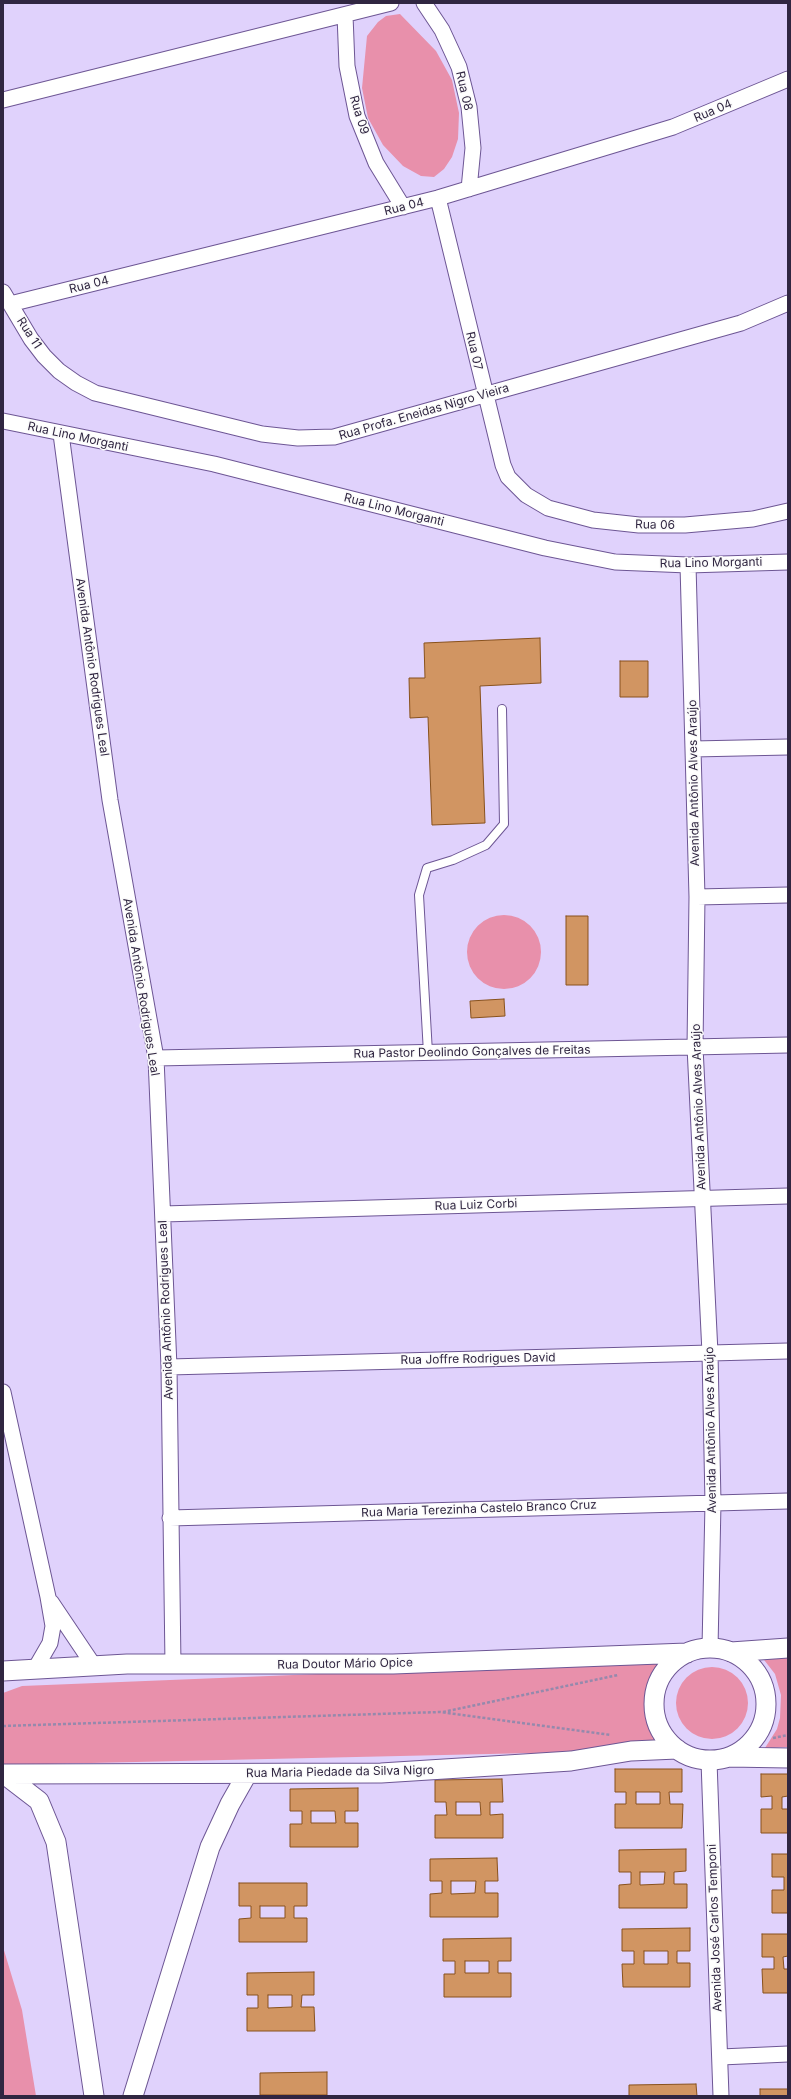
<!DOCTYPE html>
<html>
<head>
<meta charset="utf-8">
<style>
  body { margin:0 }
  #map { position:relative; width:791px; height:2099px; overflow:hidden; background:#e0d2fc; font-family:Inter,sans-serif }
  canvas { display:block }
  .frame { position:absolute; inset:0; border:4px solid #302641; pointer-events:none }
</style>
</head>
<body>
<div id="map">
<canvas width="791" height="2099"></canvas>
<div class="frame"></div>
</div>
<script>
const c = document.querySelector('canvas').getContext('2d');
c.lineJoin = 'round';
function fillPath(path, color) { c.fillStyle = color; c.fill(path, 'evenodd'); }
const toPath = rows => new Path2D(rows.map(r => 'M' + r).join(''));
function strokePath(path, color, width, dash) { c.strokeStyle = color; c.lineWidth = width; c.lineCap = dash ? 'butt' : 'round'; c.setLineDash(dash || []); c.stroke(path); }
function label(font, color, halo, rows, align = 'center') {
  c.font = font + ' Inter,sans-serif'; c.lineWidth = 3; c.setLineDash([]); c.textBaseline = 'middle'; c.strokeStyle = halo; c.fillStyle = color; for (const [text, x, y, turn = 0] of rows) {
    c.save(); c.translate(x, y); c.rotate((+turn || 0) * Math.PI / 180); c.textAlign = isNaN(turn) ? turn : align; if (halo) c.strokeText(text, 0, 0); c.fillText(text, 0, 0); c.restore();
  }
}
fillPath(toPath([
  [400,14,436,51,452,80,459,113,458,139,452,157,444,169,434,177,421,176,403,166,383,145,368,118,362,88,367,36,378,22,386,16],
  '467 952a37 37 0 1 1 74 0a37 37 0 1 1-74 0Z',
  [788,1655,788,1747,765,1748,777,1729,780,1718,781,1695,775,1674,761,1656],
  [664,1660,652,1677,646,1696,645,1706,649,1726,653,1735,665,1750,3,1765,3,1693,22,1686],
  '676 1703a36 36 0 1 1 72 0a36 36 0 1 1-72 0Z',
  [3,1947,22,2010,36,2096,3,2096]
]), '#e890ab');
const building = toPath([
  [540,638,541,683,480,686,485,823,432,825,428,717,410,718,409,678,425,678,424,643,540,638],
  [620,661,648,661,648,697,620,697,620,661],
  [566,916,588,916,588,985,566,985,566,916],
  [504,999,505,1016,471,1018,470,1001,504,999],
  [615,1769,682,1769,682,1792,669,1792,670,1804,683,1804,682,1828,615,1828,615,1804,626,1804,626,1792,615,1792,615,1769],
  [636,1792,660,1792,660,1804,636,1804,636,1792],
  [761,1774,788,1774,788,1796,782,1797,782,1809,788,1809,788,1833,761,1833,761,1809,772,1809,772,1796,761,1797,761,1774],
  [502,1779,503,1802,490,1802,490,1815,503,1814,503,1838,435,1838,435,1815,447,1815,446,1802,435,1802,435,1780,502,1779],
  [456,1802,480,1802,481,1815,456,1815,456,1802],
  [358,1788,358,1811,345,1811,345,1823,358,1823,358,1847,290,1847,290,1824,302,1824,302,1811,290,1811,290,1789,358,1788],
  [311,1811,335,1811,336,1823,311,1823,311,1811],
  [686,1849,686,1871,674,1872,674,1884,687,1884,687,1908,619,1908,619,1885,631,1884,631,1872,619,1872,619,1850,686,1849],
  [640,1872,665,1872,664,1884,640,1885,640,1872],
  [772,1854,788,1854,788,1913,772,1913,772,1890,784,1890,784,1877,772,1877,772,1854],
  [497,1858,498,1881,485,1881,485,1893,498,1893,498,1917,430,1917,430,1894,442,1893,442,1881,430,1881,430,1859,497,1858],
  [451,1881,476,1881,475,1893,451,1894,451,1881],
  [239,1883,307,1883,307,1906,294,1906,294,1918,307,1918,307,1942,239,1942,239,1919,251,1918,251,1906,239,1906,239,1883],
  [260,1906,285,1906,285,1918,260,1918,260,1906],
  [690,1928,690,1951,677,1951,677,1963,690,1963,690,1987,623,1987,622,1964,634,1964,634,1951,622,1951,622,1929,690,1928],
  [644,1951,668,1951,668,1964,644,1964,644,1951],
  [762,1934,788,1934,788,1956,783,1957,784,1969,788,1969,788,1993,763,1993,762,1969,774,1969,774,1957,762,1957,762,1934],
  [511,1938,511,1961,498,1961,498,1973,511,1973,511,1997,444,1997,444,1974,455,1974,455,1961,443,1961,443,1939,511,1938],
  [465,1961,489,1961,489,1973,465,1973,465,1961],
  [314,1972,314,1995,302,1995,301,2007,314,2007,315,2031,247,2031,247,2008,258,2008,258,1995,247,1995,247,1973,314,1972],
  [268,1995,292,1995,292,2007,268,2008,268,1995],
  [327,2072,327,2095,260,2095,260,2073,327,2072],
  [696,2084,697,2096,629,2096,629,2085,696,2084],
  [760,2089,788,2089,788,2096,760,2096,760,2089]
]);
fillPath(building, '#d19562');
strokePath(building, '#88511c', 1);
const service = toPath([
  [428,1053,419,895,427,868,453,860,486,845,504,824,502,709]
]);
const minor = toPath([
  [424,3,442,30,459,67,469,107,473,148,469,189],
  [345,15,347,66,357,116,376,163,403,207],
  [3,100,391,3],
  [438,198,503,465,508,477,526,495,548,508,593,520,639,525,685,525,753,519,788,511],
  [3,292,31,339,44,356,59,371,76,383,95,393,262,434,298,438,334,437,741,323,788,303],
  [10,304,438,198,673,127,788,79],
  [3,421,214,464,545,548,615,562,688,565,788,562],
  [61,434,110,800,156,1058,169,1367,173,1665],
  [688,565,697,897,695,1047,710,1353,713,1503,710,1648],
  [693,749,788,747],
  [697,897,788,895],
  [156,1058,788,1045],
  [163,1214,788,1196],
  [169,1367,788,1351],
  [3,1392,48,1597,53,1626,50,1643,35,1669],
  [170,1518,788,1501],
  [51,1602,94,1666],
  [709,1761,721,2096],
  [721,2057,788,2054]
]);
const tertiary = toPath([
  '654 1704a56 56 0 1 1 112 0a56 56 0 1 1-112 0Z',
  [731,1652,788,1648],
  [3,1671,127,1664,393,1664,687,1653],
  [729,1757,788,1758],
  [3,1774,381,1773,571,1761,631,1751,677,1749],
  [4,1774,39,1801,56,1842,94,2096],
  [133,2096,210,1847,230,1804,247,1774]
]);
strokePath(service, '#6d5694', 10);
strokePath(minor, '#6d5694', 17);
strokePath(tertiary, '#6d5694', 21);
strokePath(toPath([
  [443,1712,618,1675],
  [3,1726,440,1712,611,1735],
  [773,1738,788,1735]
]), '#9589ac', 2.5, [3, 2]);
strokePath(service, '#fff', 8);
strokePath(minor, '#fff', 15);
strokePath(tertiary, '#fff', 19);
label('12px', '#302641', '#fbfbfb', [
  ["Rua 08",464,91,77],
  ["Rua 04",713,111,-23],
  ["Rua 09",359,115,73],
  ["Rua 04",404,207,-14],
  ["Rua 04",89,285,-14],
  ["Rua 11",29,333,57],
  ["Rua 07",474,351,77],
  ["Rua Profa. Eneidas Nigro Vieira",424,412,-16],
  ["Rua Lino Morganti",78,437,12],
  ["Rua Lino Morganti",394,510,14],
  ["Rua 06",655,525,1],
  ["Rua Lino Morganti",711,563,-1],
  ["Avenida Antônio Rodrigues Leal",92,667,82],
  ["Avenida Antônio Alves Araújo",694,783,-91],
  ["Avenida Antônio Rodrigues Leal",141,987,81],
  ["Rua Pastor Deolindo Gonçalves de Freitas",472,1052,-1],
  ["Avenida Antônio Alves Araújo",699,1107,-92],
  ["Rua Luiz Corbi",476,1205,-2],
  ["Avenida Antônio Rodrigues Leal",166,1310,-92],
  ["Rua Joffre Rodrigues David",478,1359,-1],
  ["Avenida Antônio Alves Araújo",711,1430,-91],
  ["Rua Maria Terezinha Castelo Branco Cruz",479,1509,-2],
  ["Rua Doutor Mário Opice",345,1664,-1],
  ["Rua Maria Piedade da Silva Nigro",340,1772,-1],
  ["Avenida José Carlos Temponi",715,1928,-92]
]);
</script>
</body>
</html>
